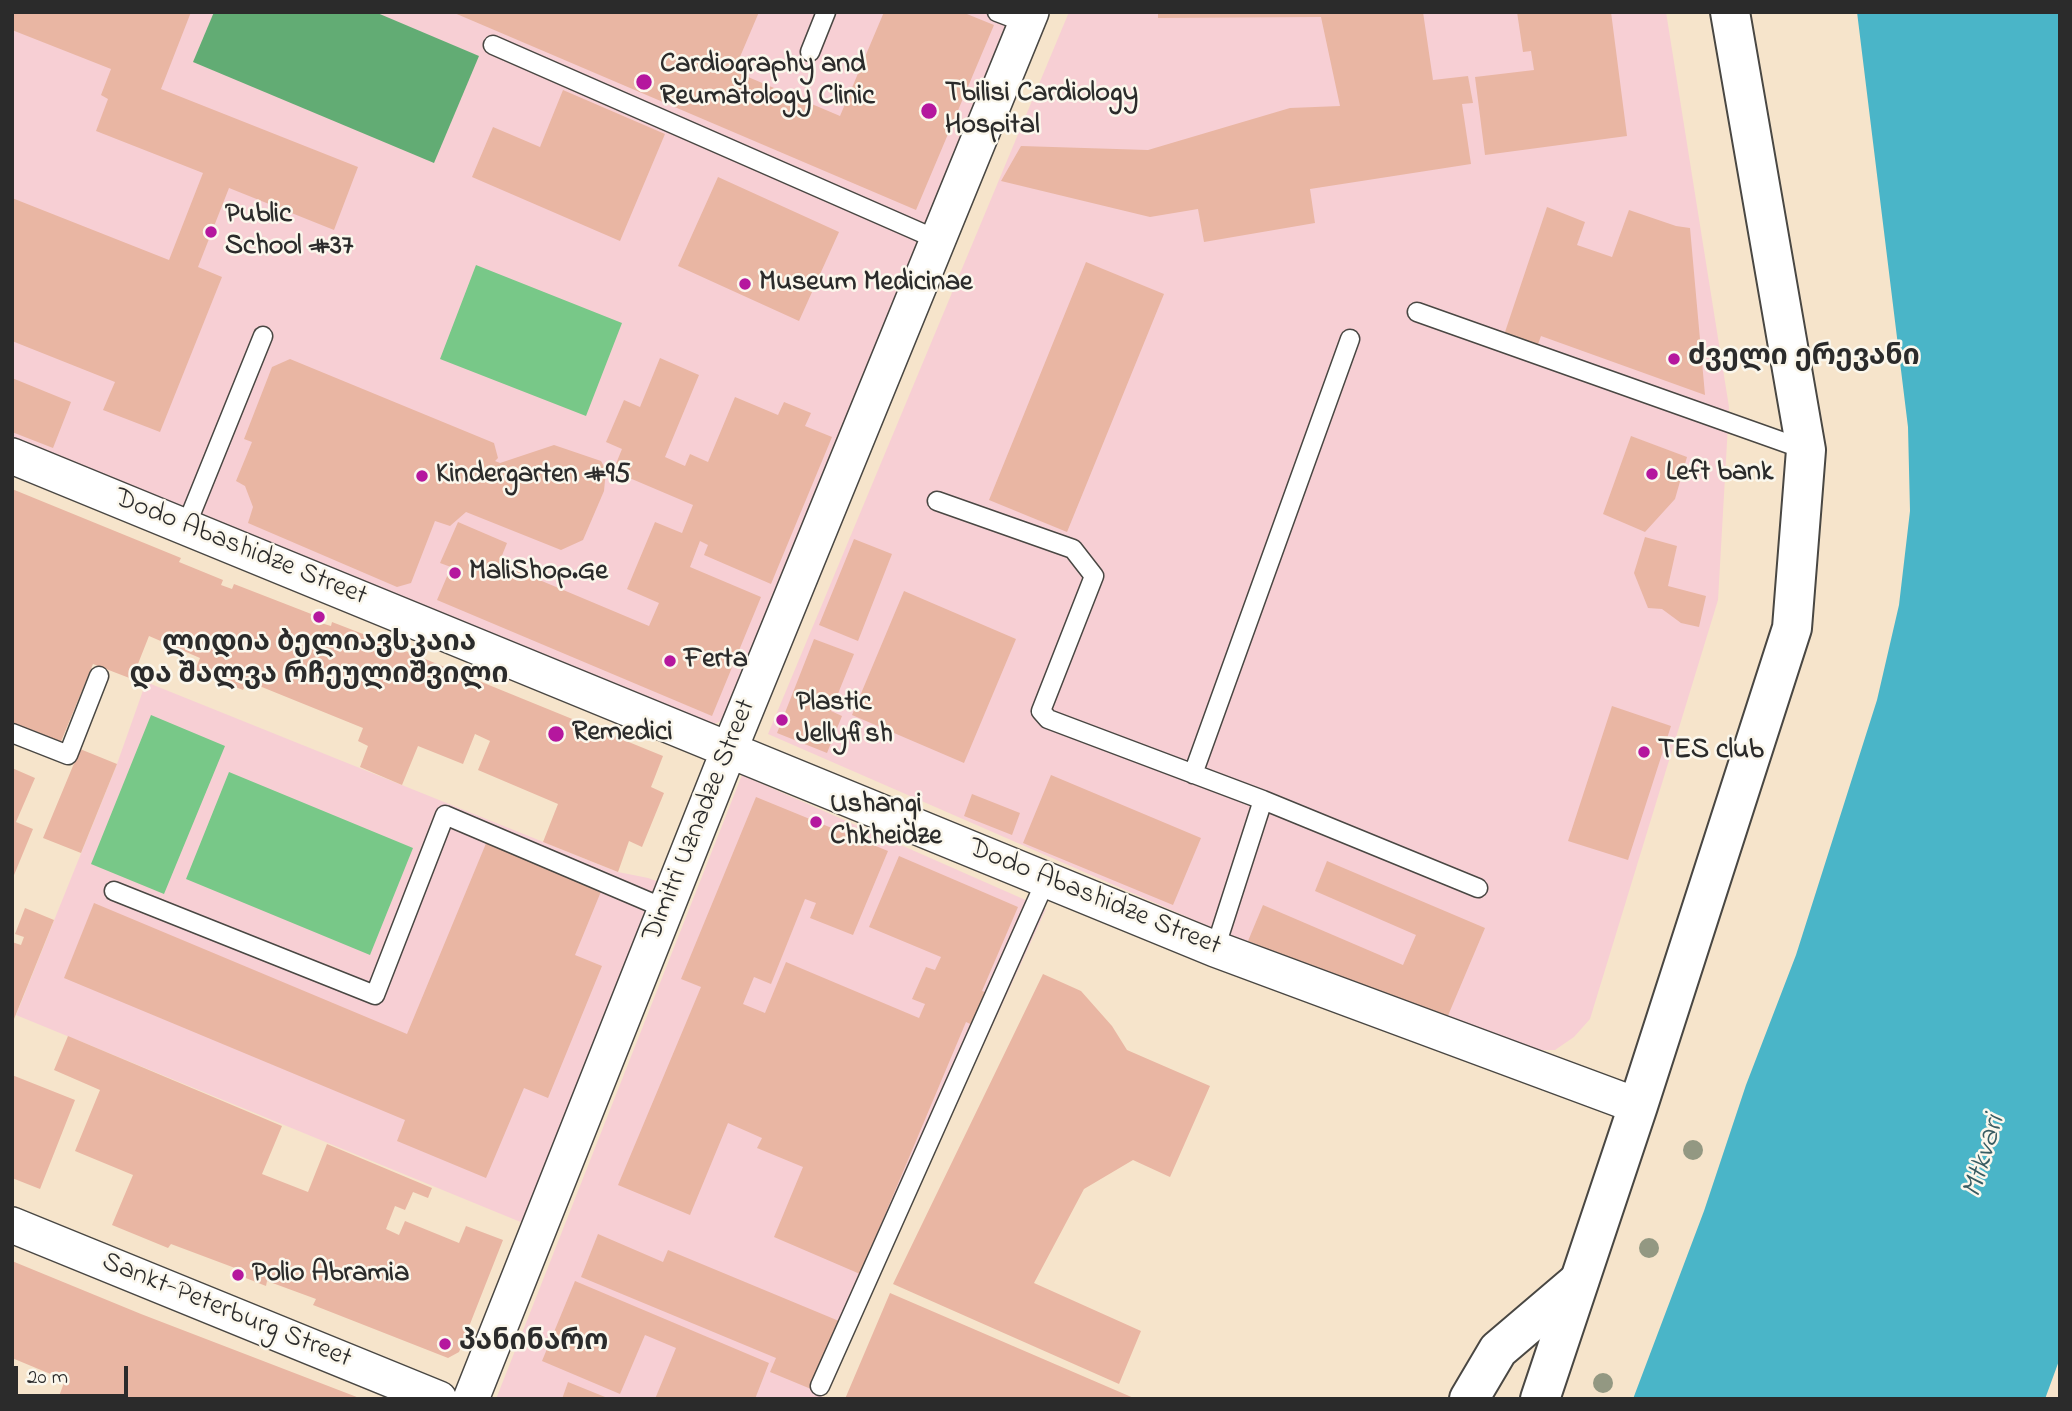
<!DOCTYPE html>
<html>
<head>
<meta charset="utf-8">
<style>
  body { margin:0 }
  #map { position:relative; width:2072px; height:1411px; overflow:hidden; background:#f6e4cb; font-family:"Indie Flower",sans-serif }
  canvas { display:block }
  .frame { position:absolute; inset:0; border:14px solid #2b2b2b; pointer-events:none }
  .scale { position:absolute; left:14px; top:1366px; width:114px; height:32px; box-sizing:border-box; border:4px solid #2b2b2b; border-top:0; padding-left:9px; font-size:21px; line-height:24px; white-space:nowrap; color:#2b2b2b; -webkit-text-stroke:5px #fbf7ec; paint-order:stroke }
</style>
</head>
<body>
<div id="map">
<canvas width="2072" height="1411"></canvas>
<div class="frame"></div>
<div class="scale">20 m</div>
</div>
<script>
const c = document.querySelector('canvas').getContext('2d');
c.lineJoin = 'round';
function fillPath(path, color) { c.fillStyle = color; c.fill(path, 'evenodd'); }
const toPath = rows => new Path2D(rows.map(r => 'M' + r).join(''));
function strokePath(path, color, width, dash) { c.strokeStyle = color; c.lineWidth = width; c.lineCap = dash ? 'butt' : 'round'; c.setLineDash(dash || []); c.stroke(path); }
function label(font, color, halo, rows, align = 'center') {
  c.font = font + ' "Indie Flower","Noto Sans Georgian",sans-serif'; c.lineWidth = 5; c.setLineDash([]); c.textBaseline = 'middle'; c.strokeStyle = halo; c.fillStyle = color; for (const [text, x, y, turn = 0] of rows) {
    c.save(); c.translate(x, y); c.rotate((+turn || 0) * Math.PI / 180); c.textAlign = isNaN(turn) ? turn : align; if (halo) c.strokeText(text, 0, 0); c.fillText(text, 0, 0); c.restore();
  }
}
fillPath(toPath([
  [12,12,1011,12,723,720,710,726,12,444],
  [1069,12,1666,12,1729,407,1718,600,1590,1019,1574,1037,1555,1050,1492,1050,768,734],
  [146,682,618,872,648,878,659,882,523,1223,16,1015,117,764],
  [742,775,1046,909,821,1399,496,1399]
]), '#f7cfd4');
fillPath(toPath([
  [476,265,622,323,586,416,440,359],
  [151,715,225,746,164,894,91,864],
  [229,772,413,848,370,955,186,879]
]), '#78c888');
fillPath(toPath([
  [214,12,375,12,479,56,434,163,193,62]
]), '#62ac74');
fillPath(toPath([
  [1857,12,2060,12,2060,1358,2045,1399,1633,1399,1704,1211,1746,1085,1796,955,1877,700,1899,605,1910,511,1908,427]
]), '#4ab5c8');
fillPath(toPath([
  [12,12,191,12,161,89,358,167,334,230,229,188,198,267,222,277,160,432,103,410,115,382,12,341,12,198,169,260,203,173,96,131,108,99,101,95,111,69,12,30],
  [452,12,759,12,734,71,840,116,884,12,962,12,994,25,916,210],
  [1158,12,1423,12,1433,80,1468,76,1473,103,1462,104,1471,164,1310,189,1315,223,1204,242,1198,209,1150,217,1001,181,1021,146,1148,150,1290,108,1340,106,1321,17,1158,18],
  [1517,12,1611,12,1627,136,1485,155,1475,77,1534,70,1531,51,1523,52],
  [563,90,665,134,620,241,472,177,493,127,540,147],
  [718,177,839,232,799,321,678,266],
  [1547,207,1585,222,1577,245,1612,257,1629,210,1676,226,1690,228,1705,395,1541,336,1537,347,1504,335],
  [1086,262,1164,294,1067,532,989,500],
  [660,358,699,375,665,457,685,466,690,454,708,462,735,397,778,415,784,402,811,413,805,426,832,437,771,584,704,555,708,545,700,541,690,567,761,597,712,716,437,600,451,567,440,563,458,522,507,543,499,563,649,626,659,603,627,589,655,522,682,533,693,505,613,471,622,449,606,442,624,400,640,407],
  [290,359,494,443,498,458,495,461,500,463,554,445,601,461,606,470,604,491,583,540,561,550,466,512,450,526,435,521,411,583,397,587,248,523,253,507,245,486,236,481,252,442,244,439,272,367],
  [12,378,71,402,53,448,12,432],
  [1631,436,1687,457,1675,499,1645,532,1603,514],
  [12,489,181,558,179,562,223,580,221,585,232,589,234,584,319,617,323,618,321,623,331,626,332,622,376,639,663,756,651,787,664,793,642,847,629,841,618,872,543,842,558,804,478,770,490,741,475,734,463,764,418,746,402,785,360,767,368,746,358,741,363,728,247,681,243,690,195,671,200,658,149,636,132,679,93,664,60,744,12,724],
  [1645,537,1677,546,1668,586,1706,596,1699,627,1681,623,1662,609,1648,608,1634,573],
  [854,539,892,554,858,641,819,625],
  [904,591,1016,639,964,763,852,715],
  [814,639,854,654,831,711,842,716,827,753,777,733],
  [1612,706,1671,726,1628,860,1568,841],
  [80,749,117,764,81,853,43,838],
  [12,768,35,778,16,822,33,829,12,880],
  [1051,775,1201,838,1173,905,1023,843],
  [972,794,1020,813,1012,835,964,816],
  [756,797,888,851,853,935,810,918,816,903,805,899,771,984,754,977,743,1004,765,1013,786,962,919,1018,925,1004,912,999,926,967,935,970,941,957,869,927,899,856,1018,907,982,991,991,994,977,1027,966,1022,860,1274,774,1237,803,1167,757,1148,762,1138,728,1123,690,1215,618,1185,701,987,681,979],
  [487,841,602,889,575,955,602,966,548,1098,524,1088,486,1178,397,1141,405,1120,64,978,94,903,407,1034],
  [1327,861,1485,928,1444,1025,1248,941,1263,905,1403,965,1416,935,1315,891],
  [25,908,54,920,12,1024,12,942,21,945,24,937,15,934],
  [1043,974,1081,991,1112,1026,1127,1050,1210,1086,1170,1177,1133,1160,1084,1189,1034,1283,1141,1331,1119,1384,893,1284],
  [68,1036,282,1126,262,1174,308,1192,327,1144,432,1188,428,1198,413,1192,405,1210,395,1206,386,1229,399,1235,405,1221,459,1243,466,1226,503,1240,459,1352,448,1358,313,1305,316,1299,267,1281,266,1286,233,1273,235,1268,171,1244,168,1248,112,1225,133,1175,75,1151,100,1090,54,1070],
  [12,1075,75,1100,40,1189,12,1178],
  [598,1234,663,1262,668,1250,839,1321,811,1389,770,1372,776,1358,581,1277],
  [12,1261,141,1314,362,1399,58,1399,65,1380,12,1358],
  [575,1281,769,1363,755,1399,655,1399,676,1348,645,1335,620,1394,542,1361],
  [890,1293,1136,1399,845,1399],
  [568,1382,610,1399,562,1399]
]), '#e9b6a3');
const lane = toPath([
  [997,12,1026,23],
  [493,45,938,240],
  [810,52,826,12],
  [1417,312,1806,450],
  [937,501,1073,549,1094,576,1041,711,1048,719,1263,800,1478,888],
  [186,526,263,336],
  [12,733,68,755,99,676],
  [1193,774,1350,339],
  [114,891,375,995,445,815,666,909],
  [1215,949,1263,800],
  [820,1386,1046,880]
]);
const street = toPath([
  [12,456,1215,949,1638,1106],
  [12,1225,439,1399],
  [471,1399,721,770,1031,12]
]);
const secondary = toPath([
  [1469,1399,1498,1350,1579,1281]
]);
const primary = toPath([
  [1540,1399,1638,1106,1792,628,1806,450,1730,12]
]);
strokePath(lane, '#494743', 21);
strokePath(street, '#494743', 38);
strokePath(secondary, '#494743', 42);
strokePath(primary, '#494743', 42);
strokePath(lane, '#fff', 18);
strokePath(street, '#fff', 35);
strokePath(secondary, '#fff', 38);
strokePath(primary, '#fff', 38);
c.fillStyle = '#939882';
for (const [x, y] of [
  [1693,1150],
  [1649,1248],
  [1603,1383]
]) { c.beginPath(); c.arc(x, y, 10, 0, 2 * Math.PI); c.fill(); }
for (const [x, y, r, color] of [
  [644,82,9,"#b5179e"],
  [929,111,9,"#b5179e"],
  [211,232,7,"#b5179e"],
  [745,284,7,"#b5179e"],
  [1674,359,7,"#b5179e"],
  [1652,474,7,"#b5179e"],
  [422,476,7,"#b5179e"],
  [455,573,7,"#b5179e"],
  [319,617,7,"#b5179e"],
  [670,661,7,"#b5179e"],
  [782,720,7,"#b5179e"],
  [556,734,9,"#b5179e"],
  [1644,752,7,"#b5179e"],
  [816,822,7,"#b5179e"],
  [238,1275,7,"#b5179e"],
  [445,1344,7,"#b5179e"]
]) { const dot = new Path2D(); dot.arc(x, y, r, 0, 2 * Math.PI); c.fillStyle = color; c.fill(dot); strokePath(dot, '#fbf7ec', 2.5); }
label('bold 28px', '#2b2b2b', '#fbf7ec', [
  ["Cardiography and",660,66],
  ["Reumatology Clinic",660,98],
  ["Tbilisi Cardiology",945,95],
  ["Hospital",945,127],
  ["Public",225,216],
  ["School #37",225,248],
  ["Museum Medicinae",759,284],
  ["ძველი ერევანი",1688,359],
  ["Left bank",1666,474],
  ["Kindergarten #95",436,476],
  ["MaliShop.Ge",469,573],
  ["ლიდია ბელიავსკაია",319,645,"center"],
  ["და შალვა რჩეულიშვილი",319,677,"center"],
  ["Ferta",684,661],
  ["Plastic",796,704],
  ["Jellyfish",796,736],
  ["Remedici",572,734],
  ["TES club",1658,752],
  ["Ushangi",830,806],
  ["Chkheidze",830,838],
  ["Polio Abramia",252,1275],
  ["პანინარო",459,1344]
], 'left');
label('28px', '#2b2b2b', '#fbf7ec', [
  ["Dodo Abashidze Street",240,549,22],
  ["Dimitri Uznadze Street",701,821,-68],
  ["Dodo Abashidze Street",1094,899,22],
  ["Sankt-Peterburg Street",226,1312,22]
]);
label('italic 30px', '#365b62', '#fbf7ec', [
  ["Mtkvari",1986,1157,-73]
]);
</script>
</body>
</html>
